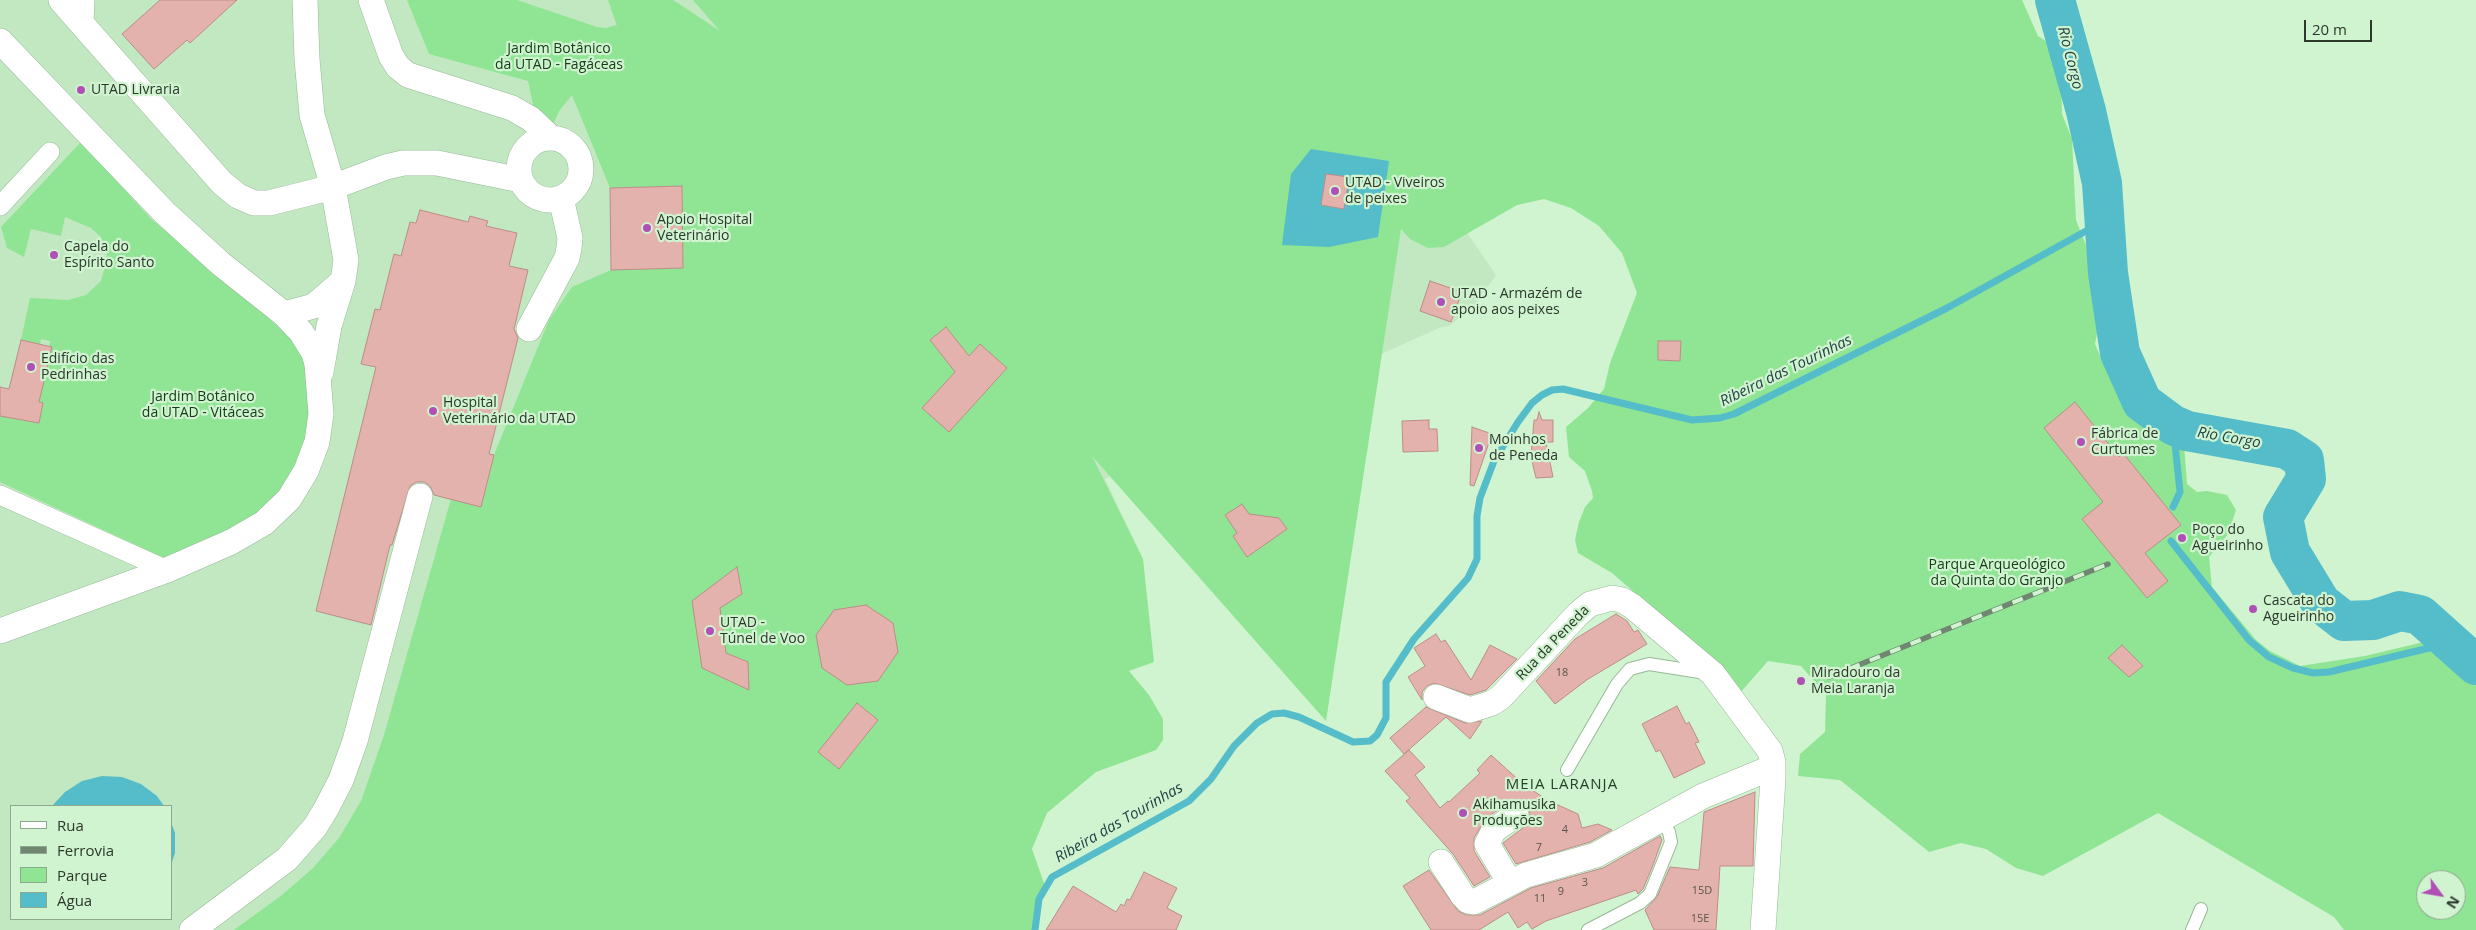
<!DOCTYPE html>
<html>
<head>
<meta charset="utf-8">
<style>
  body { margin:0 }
  #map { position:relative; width:2476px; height:930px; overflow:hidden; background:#d0f3d0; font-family:"Open Sans",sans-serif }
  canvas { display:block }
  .legend { position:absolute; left:10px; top:805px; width:162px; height:115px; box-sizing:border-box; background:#d0f3d0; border:1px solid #8ea88e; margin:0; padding:6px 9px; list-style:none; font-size:15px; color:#2b382b }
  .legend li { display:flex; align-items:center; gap:10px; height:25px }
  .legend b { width:25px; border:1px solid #8ea88e }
  .north { position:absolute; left:2416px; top:870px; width:50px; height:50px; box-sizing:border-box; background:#d0f3d0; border:1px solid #8ea88e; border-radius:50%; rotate:122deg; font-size:14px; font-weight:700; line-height:20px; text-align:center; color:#2b382b }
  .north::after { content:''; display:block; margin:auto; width:18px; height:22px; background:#b04fb6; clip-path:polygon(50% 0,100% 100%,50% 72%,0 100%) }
  .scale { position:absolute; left:2304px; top:20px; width:68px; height:22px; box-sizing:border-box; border:2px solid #2b382b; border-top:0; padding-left:6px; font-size:15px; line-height:18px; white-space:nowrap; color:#2b382b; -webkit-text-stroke:4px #d0f3d0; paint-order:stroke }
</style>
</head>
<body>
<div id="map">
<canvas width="2476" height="930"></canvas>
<ul class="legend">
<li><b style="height:6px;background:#fff"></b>Rua</li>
<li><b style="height:6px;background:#708670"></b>Ferrovia</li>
<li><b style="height:14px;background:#8fe594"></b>Parque</li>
<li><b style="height:14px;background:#54bdc9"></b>Água</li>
</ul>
<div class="north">N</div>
<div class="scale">20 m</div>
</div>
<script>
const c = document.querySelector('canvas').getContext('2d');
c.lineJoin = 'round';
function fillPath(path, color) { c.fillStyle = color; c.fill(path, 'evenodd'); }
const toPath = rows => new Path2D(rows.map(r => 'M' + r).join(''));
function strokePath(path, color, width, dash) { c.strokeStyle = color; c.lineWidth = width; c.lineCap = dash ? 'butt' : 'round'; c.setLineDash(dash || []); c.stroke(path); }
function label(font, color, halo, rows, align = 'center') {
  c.font = font + ' "Open Sans",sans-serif'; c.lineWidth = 4.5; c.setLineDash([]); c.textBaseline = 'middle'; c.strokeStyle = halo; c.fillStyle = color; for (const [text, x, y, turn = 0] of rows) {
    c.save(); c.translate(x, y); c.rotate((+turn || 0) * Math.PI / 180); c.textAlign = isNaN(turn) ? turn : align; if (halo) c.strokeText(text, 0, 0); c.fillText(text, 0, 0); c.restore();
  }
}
fillPath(toPath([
  [0,0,776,0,1400,135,1496,275,1474,306,1449,326,1439,328,1105,479,1143,559,1044,648,245,930,0,930],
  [11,806,171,806,171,919,11,919]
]), '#c1e8c1');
fillPath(toPath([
  [407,0,517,0,597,27,606,28,616,25,617,26,608,0,673,0,720,31,693,0,2022,0,2038,36,2055,47,2061,76,2062,114,2072,139,2076,220,2099,278,2101,314,2095,344,2103,363,2123,383,2144,413,2184,444,2187,484,2197,492,2207,491,2227,495,2236,510,2228,534,2209,557,2212,587,2256,640,2270,651,2300,666,2365,656,2432,640,2443,643,2476,671,2476,930,2344,930,2334,917,2158,813,2043,876,2016,868,1986,849,1961,843,1929,852,1840,780,1798,776,1800,754,1825,732,1826,695,1801,666,1768,661,1739,694,1729,674,1612,573,1578,553,1575,540,1579,522,1585,507,1593,498,1592,491,1585,471,1569,457,1566,427,1588,408,1604,389,1610,363,1637,293,1622,253,1599,226,1571,208,1544,199,1517,205,1444,247,1428,248,1410,239,1401,229,1326,721,1092,456,1143,559,1154,662,1129,671,1149,695,1163,719,1163,740,1156,750,1096,772,1047,813,1032,849,1045,886,1039,899,1035,930,234,930,282,895,313,868,339,838,361,801,384,735,451,499,481,506,494,455,549,320,572,287,611,270,683,267,682,186,610,188,572,95,559,111,553,125,534,109,528,81,429,54],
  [2426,880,2456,880,2456,910,2426,910],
  [81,142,150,218,252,303,291,339,303,359,308,373,310,425,298,462,279,495,249,521,166,559,0,482,0,416,38,423,43,403,39,402,50,341,41,339,40,345,21,340,30,298,68,300,86,295,101,281,107,259,106,247,100,236,91,228,65,217,61,236,31,229,24,257,7,248,1,227]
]), '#8fe594');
fillPath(toPath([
  [1311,149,1389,161,1378,237,1329,247,1282,245,1291,174],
  [102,776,122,777,141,784,157,796,164,806,52,806,65,792,82,781],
  [171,822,175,833,175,853,171,865]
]), '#54bdc9');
strokePath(toPath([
  [2173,425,2180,492,2173,507],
  [2171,541,2249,640,2269,657,2293,668,2313,673,2329,672,2450,643],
  [1035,930,1039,899,1052,877,1189,801,1211,779,1234,746,1257,723,1272,714,1284,713,1299,717,1353,742,1370,741,1377,735,1386,718,1386,682,1414,639,1468,578,1477,559,1477,516,1480,498,1494,461,1518,422,1532,403,1542,395,1552,390,1563,389,1692,420,1720,418,1734,414,1947,308,2104,221]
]), '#54bdc9', 7);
strokePath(toPath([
  [2055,0,2086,111,2102,183,2108,273,2120,353,2142,402,2173,425,2187,431,2287,449,2304,460,2306,479,2283,517,2290,552,2321,603,2344,621,2373,620,2400,611,2420,615,2476,665]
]), '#54bdc9', 40);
const building = toPath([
  [160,0,237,0,190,43,187,40,154,69,122,34,160,0],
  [1326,174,1349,177,1344,209,1321,205,1326,174],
  [682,186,683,268,611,270,610,188,682,186],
  [420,210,468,222,470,216,488,221,486,226,517,233,509,266,528,270,514,329,518,338,489,454,494,455,481,507,434,495,430,486,424,482,416,482,410,486,392,545,390,545,371,625,316,611,376,367,361,364,375,309,380,310,394,254,401,256,410,222,416,223,420,210],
  [1430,281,1462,292,1451,322,1420,311,1430,281],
  [946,327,969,356,980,344,1007,368,949,432,922,408,955,372,930,340,946,327],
  [21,340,52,347,39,402,43,403,39,423,0,416,0,387,9,389,21,340],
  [1658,341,1681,341,1680,361,1658,360,1658,341],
  [2075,402,2119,457,2123,453,2181,525,2145,553,2168,581,2147,598,2082,519,2103,502,2044,428,2075,402],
  [1539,412,1542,420,1553,420,1553,442,1546,442,1553,477,1536,478,1531,457,1534,420,1537,420,1539,412],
  [1429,420,1429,429,1437,429,1438,451,1403,452,1402,421,1429,420],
  [1472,427,1492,434,1474,486,1470,485,1472,427],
  [1242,504,1249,514,1279,518,1287,529,1247,557,1233,536,1237,533,1225,515,1242,504],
  [737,567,742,594,720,608,726,653,748,662,749,690,702,668,692,601,737,567],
  [866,605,893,623,898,652,878,681,847,685,822,668,816,635,834,610,866,605],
  [1616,614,1627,621,1634,632,1638,630,1647,644,1588,679,1555,704,1536,681,1575,639,1616,614],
  [1436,634,1441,642,1445,640,1471,680,1490,645,1517,659,1486,690,1470,695,1434,683,1427,686,1422,692,1422,700,1408,677,1425,666,1414,648,1436,634],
  [2122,645,2143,666,2129,677,2108,658,2122,645],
  [857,703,878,720,839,769,818,752,857,703],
  [1677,706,1686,724,1689,722,1699,742,1695,743,1705,763,1674,778,1660,750,1656,752,1642,724,1677,706],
  [1426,707,1465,723,1482,721,1470,739,1446,717,1404,754,1390,738,1426,707],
  [1409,750,1425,767,1415,775,1440,808,1448,801,1449,802,1480,773,1477,770,1491,755,1522,783,1547,800,1578,814,1582,828,1598,824,1612,830,1590,842,1516,864,1503,843,1524,827,1529,821,1530,813,1523,802,1515,801,1508,803,1486,818,1474,838,1474,851,1490,877,1474,886,1453,854,1406,801,1410,798,1385,771,1409,750],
  [1755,792,1753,866,1720,866,1716,930,1654,930,1645,910,1657,897,1670,867,1699,870,1704,812,1755,792],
  [1660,836,1662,840,1653,865,1643,889,1638,894,1636,890,1546,921,1532,929,1527,922,1518,928,1508,912,1479,930,1431,930,1403,886,1429,870,1458,911,1466,915,1480,915,1531,888,1603,868,1660,836],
  [1144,872,1177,888,1167,908,1182,916,1176,930,1046,930,1073,886,1116,912,1121,904,1124,906,1127,899,1130,900,1144,872]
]);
fillPath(building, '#e4b2ad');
strokePath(building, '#bc8d88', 1);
const service = toPath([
  [1567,770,1617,684,1630,669,1649,664,1706,673],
  [1588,930,1640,903,1650,894,1671,842,1669,832,1661,819],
  [2192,930,2201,909]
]);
const pedestrian = toPath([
  [0,206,50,152],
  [0,495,167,570]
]);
const minor = toPath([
  [61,0,81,23,82,0],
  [305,0,307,59,312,115,333,187,346,260,343,281,329,326,321,372],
  [371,0,391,56,398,67,408,75,512,108,531,119,551,138],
  [81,23,222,183,238,196,254,203,269,203,333,187,386,167,403,163,437,163,521,180],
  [0,41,165,213,221,264,284,314,301,332,314,353,317,364,321,414,317,442,306,471,289,499,264,523,231,542,167,570,0,631],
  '519 169a31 31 0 1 1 62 0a31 31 0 1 1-62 0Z',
  [284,314,314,306,343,281],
  [529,329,567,258,569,248,570,238,561,198],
  [1436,697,1470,710,1492,703,1501,697,1578,614,1590,604,1612,598,1622,600,1632,606,1713,674,1770,751,1773,762,1773,779,1763,930],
  [1441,862,1463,896,1468,901,1474,902,1526,875,1596,855,1703,796,1773,767],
  [1510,883,1487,844,1494,830,1516,815],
  [192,930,287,859,315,827,326,809,341,780,355,741,420,496]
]);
strokePath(service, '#98b998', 14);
strokePath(pedestrian, '#98b998', 20);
strokePath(minor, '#98b998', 26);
strokePath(service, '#fff', 12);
strokePath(pedestrian, '#fff', 19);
strokePath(minor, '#fff', 25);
const rail = toPath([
  [1829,677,2108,564]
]);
strokePath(rail, '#708670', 5.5);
strokePath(rail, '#d0f3d0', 4, [11]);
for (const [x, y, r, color] of [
  [81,90,5,"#b04fb6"],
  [1335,191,5,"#b04fb6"],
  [647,228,5,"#b04fb6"],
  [54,255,5,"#b04fb6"],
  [1441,302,5,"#b04fb6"],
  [31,367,5,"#b04fb6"],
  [433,411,5,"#b04fb6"],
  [2081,442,5,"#b04fb6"],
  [1479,448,5,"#b04fb6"],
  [2182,538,5,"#b04fb6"],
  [2253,609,5,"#b04fb6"],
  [710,631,5,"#b04fb6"],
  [1801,681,5,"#b04fb6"],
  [1463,813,5,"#b04fb6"]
]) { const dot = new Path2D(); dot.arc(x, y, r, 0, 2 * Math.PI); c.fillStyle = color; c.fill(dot); strokePath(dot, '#d0f3d0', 2); }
label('11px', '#59564c', null, [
  ["18",1562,673],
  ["4",1565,830],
  ["7",1539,848],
  ["3",1585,883],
  ["15D",1702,891],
  ["9",1561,892],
  ["11",1540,899],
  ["15E",1700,919]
]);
label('14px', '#123b16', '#d0f3d0', [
  ["Jardim Botânico",559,49],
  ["da UTAD - Fagáceas",559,65],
  ["Jardim Botânico",203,397],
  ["da UTAD - Vitáceas",203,413],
  ["Parque Arqueológico",1997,565],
  ["da Quinta do Granjo",1997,581]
]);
label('14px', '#2b382b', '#d0f3d0', [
  ["UTAD Livraria",91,90],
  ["UTAD - Viveiros",1345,183],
  ["de peixes",1345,199],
  ["Apoio Hospital",657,220],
  ["Veterinário",657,236],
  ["Capela do",64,247],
  ["Espírito Santo",64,263],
  ["UTAD - Armazém de",1451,294],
  ["apoio aos peixes",1451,310],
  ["Edifício das",41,359],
  ["Pedrinhas",41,375],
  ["Hospital",443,403],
  ["Veterinário da UTAD",443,419],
  ["Fábrica de",2091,434],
  ["Curtumes",2091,450],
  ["Moinhos",1489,440],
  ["de Peneda",1489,456],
  ["Poço do",2192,530],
  ["Agueirinho",2192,546],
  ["Cascata do",2263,601],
  ["Agueirinho",2263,617],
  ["UTAD -",720,623],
  ["Túnel de Voo",720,639],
  ["Miradouro da",1811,673],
  ["Meia Laranja",1811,689],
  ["Akihamusika",1473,805],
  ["Produções",1473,821]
], 'left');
label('14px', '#2b382b', '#d0f3d0', [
  ["Rua da Peneda",1553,643,-46]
]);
label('italic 15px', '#224347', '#d0f3d0', [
  ["Rio Corgo",2070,58,76],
  ["Ribeira das Tourinhas",1786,371,-26],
  ["Rio Corgo",2229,438,10],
  ["Ribeira das Tourinhas",1119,823,-30]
]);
c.letterSpacing = '1px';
label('15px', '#254226', '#d0f3d0', [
  ["MEIA LARANJA",1562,785]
]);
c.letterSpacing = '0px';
</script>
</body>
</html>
